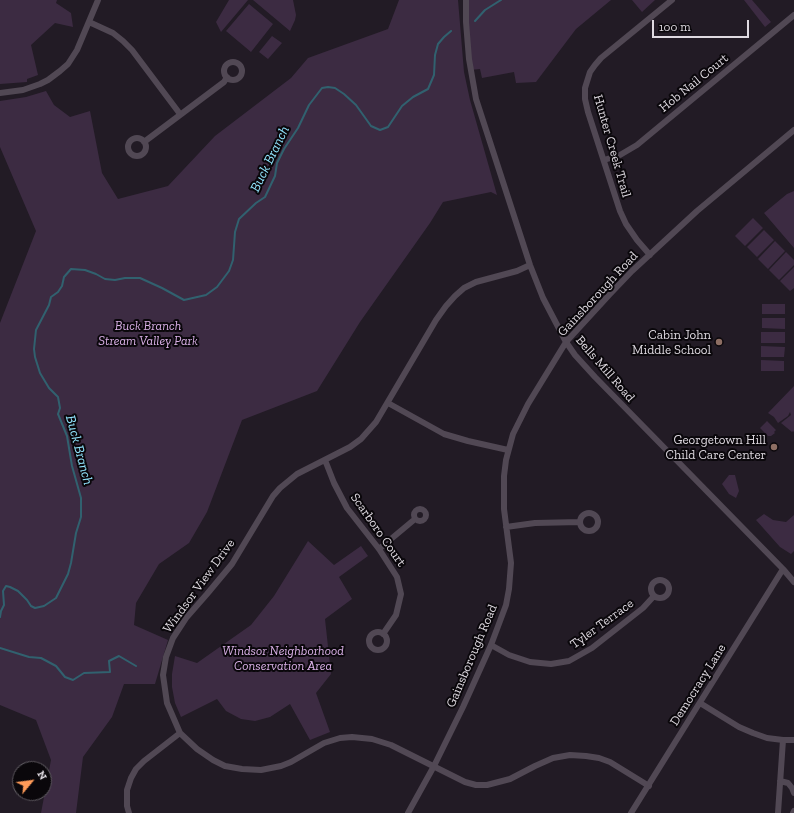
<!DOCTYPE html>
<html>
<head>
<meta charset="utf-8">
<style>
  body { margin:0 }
  #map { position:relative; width:794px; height:813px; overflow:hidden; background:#221b25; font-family:"Zilla Slab",serif }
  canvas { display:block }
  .north { position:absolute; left:12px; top:761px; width:40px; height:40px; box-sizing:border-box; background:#0a070b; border:1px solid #5f5b61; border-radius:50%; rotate:61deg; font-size:11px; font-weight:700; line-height:16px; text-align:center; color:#dfdae1 }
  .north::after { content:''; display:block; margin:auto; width:14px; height:18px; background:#ff9b59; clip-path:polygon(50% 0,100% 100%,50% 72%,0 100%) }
  .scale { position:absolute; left:652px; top:20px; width:97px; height:18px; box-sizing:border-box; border:2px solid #dfdae1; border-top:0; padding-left:5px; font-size:12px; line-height:14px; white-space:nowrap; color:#dfdae1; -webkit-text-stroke:3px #0a070b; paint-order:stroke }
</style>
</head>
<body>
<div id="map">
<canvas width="794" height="813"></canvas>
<div class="north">N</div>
<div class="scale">100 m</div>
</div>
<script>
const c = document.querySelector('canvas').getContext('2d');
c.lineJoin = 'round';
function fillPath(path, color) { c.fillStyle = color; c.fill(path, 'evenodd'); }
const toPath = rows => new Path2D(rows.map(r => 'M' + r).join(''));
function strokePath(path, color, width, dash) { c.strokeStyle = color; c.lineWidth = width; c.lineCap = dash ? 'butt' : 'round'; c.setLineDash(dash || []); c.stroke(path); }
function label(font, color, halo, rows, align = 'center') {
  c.font = font + ' "Zilla Slab",serif'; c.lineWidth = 4; c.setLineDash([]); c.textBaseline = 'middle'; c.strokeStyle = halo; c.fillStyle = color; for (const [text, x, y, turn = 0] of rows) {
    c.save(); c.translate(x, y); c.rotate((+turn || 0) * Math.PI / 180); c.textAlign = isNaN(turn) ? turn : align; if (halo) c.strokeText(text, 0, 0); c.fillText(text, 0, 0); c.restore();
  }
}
fillPath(toPath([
  [0,0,57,0,56,3,71,13,73,27,55,23,31,45,38,75,27,79,27,82,0,84],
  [229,0,248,0,221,32,216,22],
  [253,0,293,0,296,15,295,20,290,31],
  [399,0,458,0,464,72,470,100,497,195,491,192,443,202,430,223,360,322,317,391,242,420,207,512,189,543,159,564,136,603,134,625,168,640,155,684,124,684,112,717,83,757,76,813,41,813,51,760,36,720,0,705,0,323,36,231,0,147,0,101,26,97,46,91,54,105,70,117,90,111,102,173,118,199,168,186,215,136,291,78,308,58,388,29],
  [467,0,611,0,576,29,536,82,516,83,514,72,482,78,480,69,470,70],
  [632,0,655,0,642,12],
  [744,0,752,0,771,22,765,27],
  [249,4,273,24,251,52,226,31],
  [272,36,282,43,268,59,259,52],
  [794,191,794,248,764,213,787,194],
  [753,218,763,228,745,246,735,236],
  [764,230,774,240,757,257,747,247],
  [775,241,785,251,768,269,758,259],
  [786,252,794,260,794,265,779,280,769,270],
  [794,267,794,288,790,291,780,281],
  [762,304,785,304,785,314,762,314],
  [762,318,785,318,785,329,762,328],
  [761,332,785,332,785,343,761,343],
  [761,346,785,347,784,357,761,357],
  [761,360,784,361,784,371,761,371],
  [794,386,794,432,793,431,792,432,781,423,791,415,790,412,788,416,778,423,774,417,768,413],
  [767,421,776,430,774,432,775,433,771,436,768,436,760,428],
  [729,475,735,475,739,491,736,498,729,494,722,484],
  [764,514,773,520,786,522,794,515,794,551,791,554,780,547,756,520],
  [308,541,334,565,361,546,368,556,339,577,352,599,325,619,331,674,316,693,330,732,310,740,290,704,270,717,255,721,241,719,226,711,217,699,181,717,175,703,172,687,172,674,175,656,197,663,251,625,274,596]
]), '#3c2b42');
strokePath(toPath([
  [475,21,485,10,501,0],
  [0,617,1,611,4,605,3,591,6,586,10,587,18,591,27,600,31,606,35,608,44,606,56,598,68,574,71,563,76,533,81,517,81,498,72,466,67,436,58,414,60,408,58,397,49,388,40,373,35,357,34,349,36,330,49,305,51,297,58,292,62,286,64,277,71,269,85,270,96,274,105,279,115,280,125,278,140,278,162,288,184,300,206,295,217,287,229,271,233,260,235,232,239,219,256,203,265,197,275,176,277,163,284,149,298,128,309,105,322,88,328,87,335,88,344,94,356,105,371,126,380,130,388,127,402,106,413,97,428,89,434,75,435,55,438,44,444,37,451,31],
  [0,648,29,657,41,658,56,666,65,677,73,680,84,673,110,672,109,661,119,656,136,666]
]), '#31616f', 2);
strokePath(toPath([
  [466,0,466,22,469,59,476,99,530,265,543,298,566,342,575,355,595,377,783,569,794,582],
  [89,22,113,33,123,41,132,50,180,114],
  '224 71a9 9 0 1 1 18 0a9 9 0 1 1-18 0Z',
  [0,93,23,90,40,84,48,80,60,71,68,64,77,50,98,0],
  '128 147a9 9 0 1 1 18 0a9 9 0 1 1-18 0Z',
  [144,142,224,82,227,77],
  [604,160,620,155,637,145,794,15],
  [650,255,637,240,626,224,620,211,588,112,585,99,585,88,590,72,595,65,601,58,672,0],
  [530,265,517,271,476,282,464,288,455,296,446,306,436,320,376,422,361,439,350,447,297,474,280,488,273,496,232,564,207,594,186,618,173,638,166,657,163,675,167,703,180,733,197,749,213,760,225,766,242,769,261,770,281,766,291,762,324,743,340,738,352,737,372,739,391,745,465,782,476,785,487,785,510,779,535,766,553,758,570,755,586,756,599,758,610,762,649,786],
  [388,403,444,434,468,441,508,450],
  [325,460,334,483,347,508,379,549,397,577,401,594,396,615,383,634],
  '414 515a6 6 0 1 1 12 0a6 6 0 1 1-12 0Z',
  '580 522a9 9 0 1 1 18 0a9 9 0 1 1-18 0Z',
  [506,527,535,523,580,522],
  [379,549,415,519],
  '651 589a9 9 0 1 1 18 0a9 9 0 1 1-18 0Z',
  '369 641a9 9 0 1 1 18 0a9 9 0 1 1-18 0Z',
  [491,645,509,655,530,662,551,664,569,661,592,648,643,608,654,596],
  [700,703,739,727,753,733,767,738,783,740,794,740],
  [780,781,788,783,792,788,794,793],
  [129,813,127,806,127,790,131,778,136,769,144,761,180,733],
  [408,813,434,766,463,707,491,645,506,605,509,589,511,563,504,509,504,476,506,460,513,434,528,404,566,342,610,294,632,271,697,211,794,130],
  [631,813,783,569],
  [778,813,783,740],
  [793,813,794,811]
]), '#514854', 6);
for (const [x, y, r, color] of [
  [719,342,4,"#8d6e63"],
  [774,447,4,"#8d6e63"]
]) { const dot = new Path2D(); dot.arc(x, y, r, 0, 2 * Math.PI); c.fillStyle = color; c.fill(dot); strokePath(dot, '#0a070b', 1.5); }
label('13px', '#dfdae1', '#0a070b', [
  ["Hob Nail Court",694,83,-39],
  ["Hunter Creek Trail",612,146,74],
  ["Gainsborough Road",598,294,-47],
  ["Bells Mill Road",605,369,49],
  ["Scarboro Court",378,530,55],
  ["Windsor View Drive",199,586,-54],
  ["Tyler Terrace",602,624,-36],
  ["Gainsborough Road",472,656,-67],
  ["Democracy Lane",698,685,-58]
]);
label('italic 13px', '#d9b0e6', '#0a070b', [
  ["Buck Branch",148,326],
  ["Stream Valley Park",148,341],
  ["Windsor Neighborhood",283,651],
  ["Conservation Area",283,666]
]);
label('13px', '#dfdae1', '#0a070b', [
  ["Cabin John",711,335],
  ["Middle School",711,350],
  ["Georgetown Hill",766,440],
  ["Child Care Center",766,455]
], 'right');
label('italic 14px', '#91e3fc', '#0a070b', [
  ["Buck Branch",270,159,-64],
  ["Buck Branch",79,450,75]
]);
</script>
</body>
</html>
